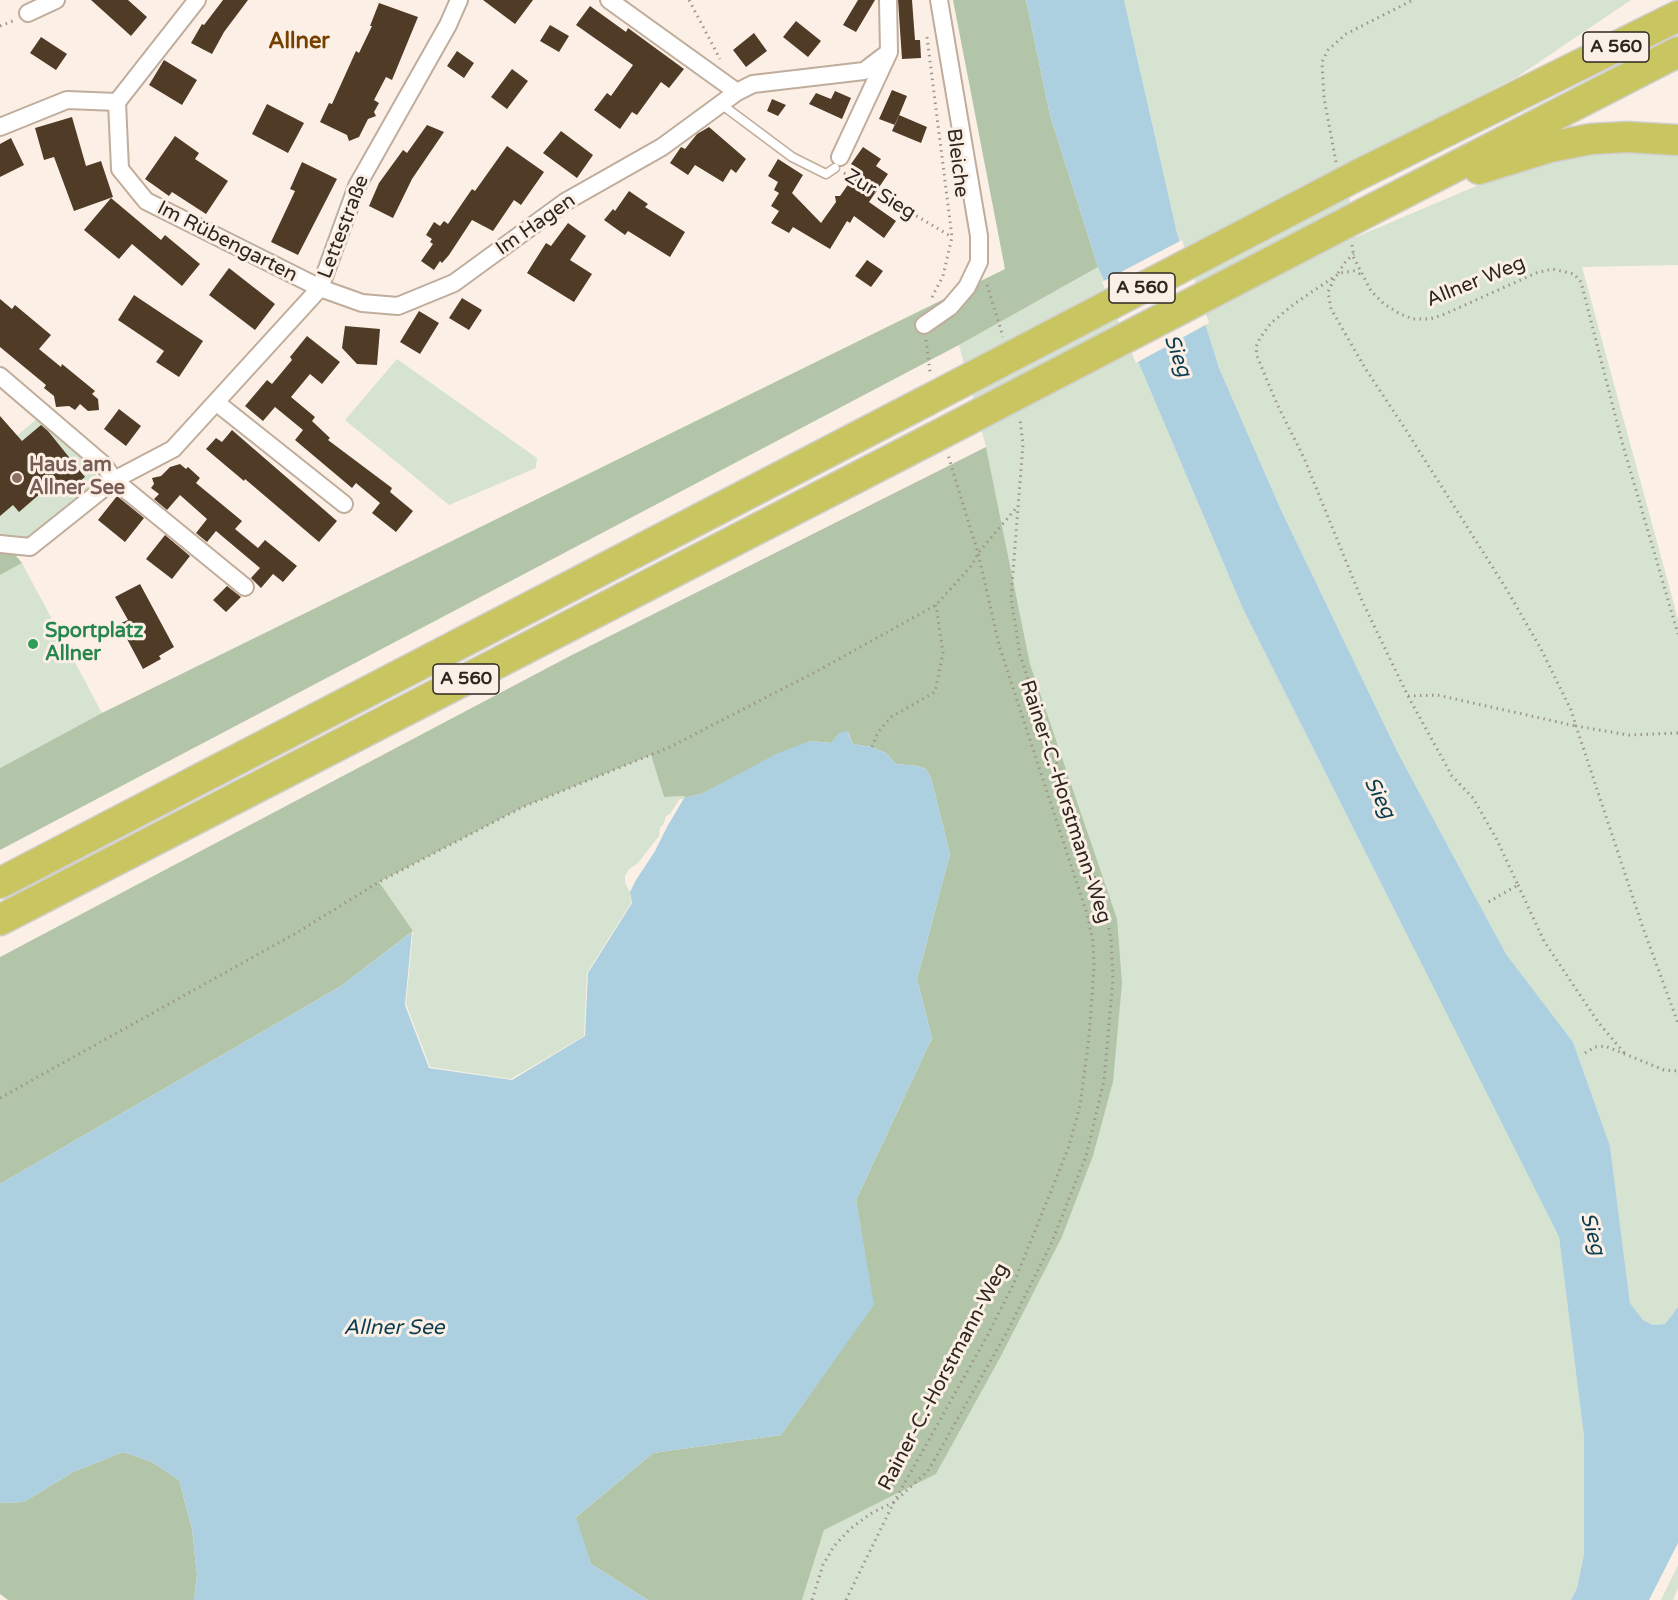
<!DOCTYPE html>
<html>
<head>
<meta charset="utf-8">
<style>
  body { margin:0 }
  canvas { display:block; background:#fcf0e6 }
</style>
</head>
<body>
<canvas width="1678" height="1600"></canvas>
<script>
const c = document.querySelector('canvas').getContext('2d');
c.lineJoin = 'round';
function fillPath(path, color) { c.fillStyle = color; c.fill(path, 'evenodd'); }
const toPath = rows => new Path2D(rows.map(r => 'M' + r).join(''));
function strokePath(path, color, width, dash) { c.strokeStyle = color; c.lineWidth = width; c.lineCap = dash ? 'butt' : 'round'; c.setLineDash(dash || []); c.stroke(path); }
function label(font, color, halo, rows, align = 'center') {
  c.font = font + ' "Varela Round",sans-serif'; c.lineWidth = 6; c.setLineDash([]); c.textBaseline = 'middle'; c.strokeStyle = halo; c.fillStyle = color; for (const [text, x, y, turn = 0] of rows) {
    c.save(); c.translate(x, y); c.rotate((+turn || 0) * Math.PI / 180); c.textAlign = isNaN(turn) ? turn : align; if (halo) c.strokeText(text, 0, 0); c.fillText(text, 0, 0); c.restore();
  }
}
fillPath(toPath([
  [1124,0,1631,0,1517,77,1344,166,1356,237,1507,173,1591,145,1658,151,1678,155,1678,265,1582,267,1678,619,1678,1307,1665,1324,1653,1325,1643,1320,1630,1303,1610,1146,1573,1042,1506,954,1398,753,1281,510,1219,368,1177,233],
  [1098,267,1243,609,1559,1237,1584,1437,1584,1554,1577,1588,1571,1600,802,1600,824,1530,936,1474,1000,1358,1062,1237,1093,1156,1113,1082,1064,767,1030,664,986,447,959,345],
  [397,359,537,458,536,468,449,505,345,420],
  [39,417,93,463,97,477,95,485,38,532,26,538,2,542,0,539,0,450],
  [22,563,102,713,0,768,0,575],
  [651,755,664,797,685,796,684,798,679,800,670,814,666,816,663,825,660,827,659,836,638,863,629,869,625,876,625,883,630,892,631,903,587,973,584,1036,511,1079,430,1067,406,1004,413,931,379,882,523,807],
  [1678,1565,1678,1588,1673,1600,1661,1600]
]), '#d6e3d0');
fillPath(toPath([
  [953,0,1026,0,1050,115,1098,267,959,345,0,850,0,768,102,713,1005,269],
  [986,447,1030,664,1117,919,1122,983,1113,1082,1093,1156,1062,1237,1000,1358,936,1474,824,1530,802,1600,648,1600,591,1564,575,1518,653,1453,781,1435,873,1305,856,1200,932,1038,917,979,950,854,931,778,926,769,918,766,896,764,886,753,872,747,853,744,848,732,839,734,831,743,810,741,701,794,684,798,685,796,664,797,651,755,523,807,379,882,413,931,341,986,0,1184,0,957,570,656],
  [0,537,22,563,0,575],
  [123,1452,152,1462,179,1480,192,1529,197,1575,194,1600,8,1600,0,1594,0,1503,24,1502,73,1472]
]), '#b2c5a9');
fillPath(toPath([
  [1026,0,1124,0,1177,233,1219,368,1281,510,1398,753,1506,954,1573,1042,1610,1146,1630,1303,1643,1320,1653,1325,1665,1324,1678,1307,1678,1543,1649,1600,1571,1600,1577,1588,1584,1554,1584,1437,1559,1237,1243,609,1098,267,1050,115],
  [847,731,853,744,872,747,886,753,896,764,918,766,926,769,931,778,950,854,917,979,932,1038,856,1200,874,1305,781,1435,653,1453,576,1517,591,1564,648,1600,194,1600,197,1575,192,1529,179,1480,152,1462,123,1452,73,1472,24,1502,0,1503,0,1184,341,986,412,932,405,1005,429,1068,512,1080,585,1036,588,973,632,903,630,892,636,880,655,851,667,827,684,798,701,794,776,754,810,741,831,743,839,733]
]), '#add0e0');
fillPath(toPath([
  [1182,240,1209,323,1136,363,1102,282]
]), '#fcf0e6');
fillPath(toPath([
  [91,0,128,0,147,17,131,36],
  [223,0,248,0,224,32,212,54,191,43,202,24,204,25],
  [483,0,533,0,515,24],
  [858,0,875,0,856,32,843,25],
  [898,0,912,0,915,40,920,40,921,58,902,59],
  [379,3,418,17,392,80,386,77,374,100,379,103,374,112,376,116,368,119,359,137,349,141,347,135,320,122,329,103,332,104,356,51,359,53,372,26,370,26],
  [590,6,626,32,628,28,684,69,669,88,661,82,637,115,632,112,620,129,594,110,607,93,611,96,633,65,576,25],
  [796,21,821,41,808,57,783,37],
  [550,25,569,36,559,52,540,41],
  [754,33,767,51,746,67,733,50],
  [41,37,67,54,56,70,30,53],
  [457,51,474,63,464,78,447,66],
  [164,60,197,80,182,105,149,85],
  [512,69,528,81,507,109,491,97],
  [892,90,907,96,895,125,879,119],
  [835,91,851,98,842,119,809,104,816,93,831,99],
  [772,99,786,105,778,116,767,111],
  [267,104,304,123,288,153,252,134],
  [899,115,927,127,921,143,892,131],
  [72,117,86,166,101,161,113,197,74,211,54,157,44,160,35,128],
  [427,125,444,132,412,179,393,218,369,206,379,183,403,150,407,153],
  [709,127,746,159,736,173,731,169,723,182,695,165,688,175,670,163,681,147,685,149,697,134],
  [561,131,593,155,577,178,543,153],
  [175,136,199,153,195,159,228,181,206,214,172,192,169,196,145,179],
  [11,138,24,165,0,177,0,144],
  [507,146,544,172,521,205,514,200,493,231,472,220,449,255,442,263,440,261,434,270,421,261,433,244,430,242,432,239,426,235,434,222,440,226,444,221,448,224,472,189,475,191],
  [863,147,881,159,876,166,888,174,869,202,896,221,884,238,854,216,850,223,847,221,830,249,793,227,789,233,771,223,779,211,771,206,779,193,774,190,778,182,768,176,778,159,803,175,792,193,821,223,836,202,835,196,840,196,859,169,851,164],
  [302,162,337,179,298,255,271,242,295,191,290,189],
  [629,191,648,204,645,207,685,232,670,257,628,231,625,235,604,220,613,209,615,211],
  [111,198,161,240,165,235,200,264,182,286,132,244,119,259,84,230],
  [568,223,586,236,570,260,592,274,574,302,527,273,546,243,551,246],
  [867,260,883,271,871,287,855,276],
  [229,268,275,304,255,330,209,295],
  [134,295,203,341,179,377,156,362,164,351,118,320],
  [462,298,482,310,469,330,449,318],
  [0,299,12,309,15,305,51,335,39,349,61,367,62,364,95,391,92,394,98,399,99,410,88,411,80,404,75,410,69,406,56,407,54,396,44,388,46,385,0,347],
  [419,311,439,323,420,354,400,342],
  [345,326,380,329,377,365,357,364,342,348],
  [307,336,340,362,322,384,310,374,291,397,315,417,312,421,330,438,328,440,392,488,390,492,413,511,396,532,372,513,380,503,356,483,352,488,295,440,303,430,275,407,263,421,245,406,267,380,272,384,292,360,290,357],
  [119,409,141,426,126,446,104,429],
  [0,416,22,441,41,425,48,431,85,477,66,492,56,480,19,512,13,505,0,516],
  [232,430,337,521,319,542,245,479,244,481,206,449,216,438,222,442],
  [180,464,186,469,188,467,200,478,196,483,242,521,235,529,258,548,265,540,297,566,283,582,273,574,261,588,251,578,260,568,216,531,207,542,196,533,207,519,180,495,167,510,154,499,159,494,151,488,154,484,152,478,161,476,170,467],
  [117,496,144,518,125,542,98,520],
  [165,535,190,556,172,579,146,559],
  [140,584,174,647,159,656,161,659,143,669,119,624,128,620,115,597],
  [227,586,241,597,226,612,213,600]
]), '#503b27');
const service = toPath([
  [721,104,792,157,826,174,835,168]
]);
const minor = toPath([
  [197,0,117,102,120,169,146,201,320,288,362,303,398,306,454,283,565,202,662,147,737,92,753,84,864,71,889,52],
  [609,0,737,92],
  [28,13,56,0],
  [0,127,67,100,117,102],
  [840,157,889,52,888,0],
  [924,325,950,307,967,287,979,262,979,236,939,0],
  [0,376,104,465,114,480,245,587],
  [217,403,344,504],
  [0,544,30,547,114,480,173,449,320,288,357,186,448,25,459,0]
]);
const motorway = toPath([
  [1479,169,1550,147,1591,139,1627,137,1678,140],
  [1358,175,1678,16],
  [1365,213,1678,52],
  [0,883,926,401],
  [0,920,933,438]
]);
strokePath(service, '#c0ad9c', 11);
strokePath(minor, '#c0ad9c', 20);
strokePath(motorway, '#d1cfce', 33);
strokePath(toPath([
  [689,0,720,59],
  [0,26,15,20],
  [927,37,952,237,943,276,930,301],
  [1336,162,1324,98,1322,62,1328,50,1346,34,1413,0],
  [844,173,952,237],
  [1352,245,1354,258,1371,291,1384,304,1400,314,1413,319,1430,319,1445,314,1536,273,1552,269,1574,274,1581,282,1622,442,1678,634],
  [1338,273,1346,261,1354,254],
  [1360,274,1354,271,1340,273,1294,304,1271,323,1260,338,1256,347,1257,356,1277,404,1304,458,1363,603,1408,696,1452,776,1473,798,1497,840,1518,885,1485,904],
  [1334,279,1328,292,1331,309,1365,368,1404,427,1507,590,1541,649,1571,710,1576,726],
  [987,285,1003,337],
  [926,340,930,372],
  [1408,696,1437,695,1576,726],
  [1678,733,1629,735,1576,726,1642,925,1678,1023],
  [872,747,878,732,891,717,935,692,943,653,936,605],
  [1518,885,1544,941,1598,1022,1625,1054],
  [1585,1053,1595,1047,1605,1046,1664,1070,1678,1071],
  [0,1098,298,932,379,882,444,848,523,807,670,747,819,670,936,605,972,565,978,553,1018,506],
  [812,1600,823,1565,834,1546,850,1529,870,1514,894,1502,928,1471,1008,1330,1051,1244,1086,1156,1104,1081,1113,978,1111,939,1105,908,1020,655,1011,598,1023,444,1020,419],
  [846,1600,894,1502,986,1338,1013,1285,1068,1149,1080,1106,1089,1037,1094,966,1093,941,1087,914,999,645,978,553,948,455]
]), '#9d948b', 3, [1.5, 4.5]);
strokePath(service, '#fff', 8);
strokePath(minor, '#fff', 16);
strokePath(motorway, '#c9c662', 30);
const motorwayBridge = toPath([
  [926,401,1358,175],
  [933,438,1365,213]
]);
strokePath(motorwayBridge, '#d1cfce', 33, []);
strokePath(motorwayBridge, '#c9c662', 30);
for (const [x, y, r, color] of [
  [17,478,6,"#8d6e63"],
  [33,644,6,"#2e9e5b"]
]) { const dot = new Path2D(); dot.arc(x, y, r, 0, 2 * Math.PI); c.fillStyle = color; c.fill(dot); strokePath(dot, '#fcf0e6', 2); }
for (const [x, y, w] of [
  [1616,47,66],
  [1142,288,66],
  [466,679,66]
]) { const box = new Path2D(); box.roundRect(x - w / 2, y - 15, w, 30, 4.5); c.fillStyle = '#fcf0e6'; c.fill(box); strokePath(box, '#2e2720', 1.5); }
label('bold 18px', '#2e2720', null, [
  ["A 560",1616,47],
  ["A 560",1142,288],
  ["A 560",466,679]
]);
label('20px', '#2e2720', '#fcf0e6', [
  ["Bleiche",957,163,83],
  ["Zur Sieg",880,195,31],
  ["Im Hagen",536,225,-35],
  ["Lettestraße",344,227,-69],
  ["Im Rübengarten",227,242,27],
  ["Allner Weg",1476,282,-22],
  ["Rainer-C.-Horstmann-Weg",1065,802,72],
  ["Rainer-C.-Horstmann-Weg",944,1377,-62]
]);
label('bold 20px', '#785e54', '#fcf0e6', [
  ["Haus am",29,466],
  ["Allner See",29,489]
], 'left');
label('bold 20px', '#27864d', '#fcf0e6', [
  ["Sportplatz",45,632],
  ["Allner",45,655]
], 'left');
label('italic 21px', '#0b3e4f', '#fcf0e6', [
  ["Sieg",1177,356,69],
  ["Sieg",1379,798,62],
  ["Sieg",1592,1234,74],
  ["Allner See",394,1328]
]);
label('bold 22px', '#764000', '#fcf0e6', [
  ["Allner",299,42]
]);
</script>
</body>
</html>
